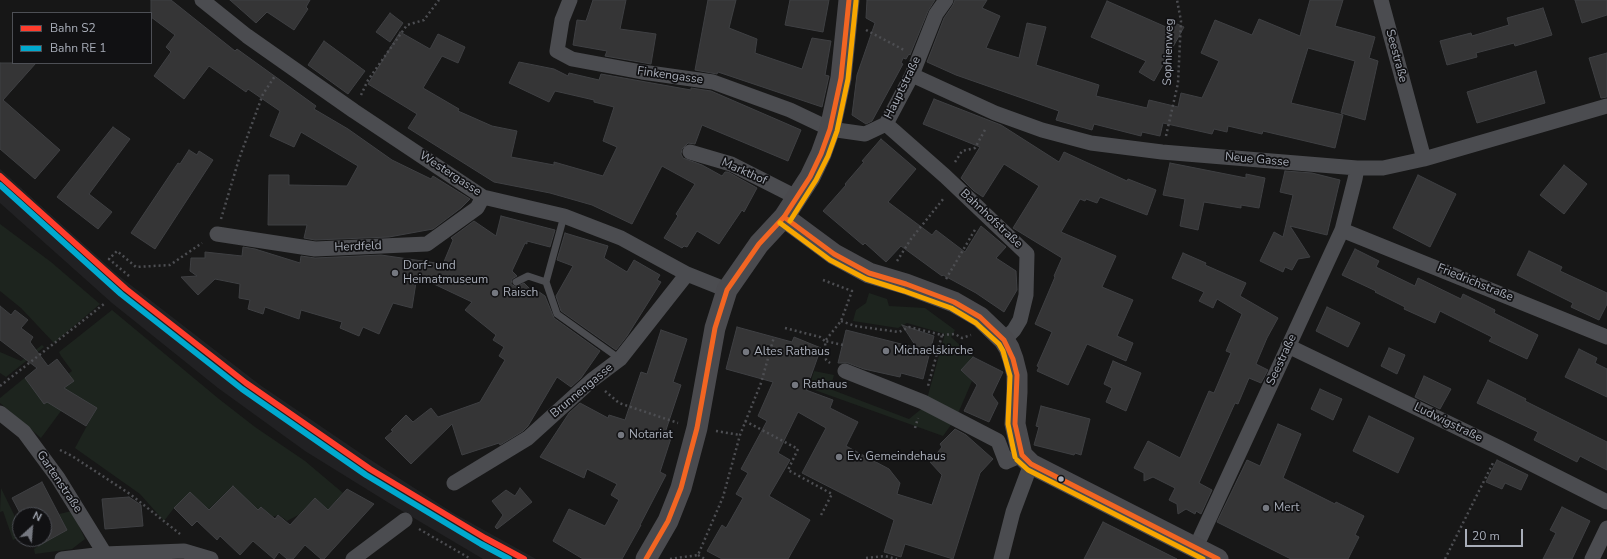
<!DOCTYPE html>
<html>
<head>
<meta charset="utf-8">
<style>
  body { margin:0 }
  #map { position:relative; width:1607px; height:559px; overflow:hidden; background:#171717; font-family:"Nunito Sans",sans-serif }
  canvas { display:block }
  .legend { position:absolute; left:12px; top:12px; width:140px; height:52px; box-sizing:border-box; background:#111113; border:1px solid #4d4f55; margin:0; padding:5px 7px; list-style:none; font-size:12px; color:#a8adb8 }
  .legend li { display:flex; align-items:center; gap:8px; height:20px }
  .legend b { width:20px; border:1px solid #4d4f55 }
  .north { position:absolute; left:12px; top:507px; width:40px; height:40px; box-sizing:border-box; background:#111113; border:1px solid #4d4f55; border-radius:50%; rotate:26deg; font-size:11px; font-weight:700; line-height:16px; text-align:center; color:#a8adb8 }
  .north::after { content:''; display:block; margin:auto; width:14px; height:18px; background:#757880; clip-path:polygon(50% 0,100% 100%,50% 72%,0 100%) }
  .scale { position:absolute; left:1465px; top:529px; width:58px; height:18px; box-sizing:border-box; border:2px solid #a8adb8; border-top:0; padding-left:5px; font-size:12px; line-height:14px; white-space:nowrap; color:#a8adb8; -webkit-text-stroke:3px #111113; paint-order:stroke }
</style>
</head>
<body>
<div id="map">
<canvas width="1607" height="559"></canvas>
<ul class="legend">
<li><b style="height:5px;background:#ff3c2c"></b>Bahn S2</li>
<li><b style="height:5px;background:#00a9ce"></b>Bahn RE 1</li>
</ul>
<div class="north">N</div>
<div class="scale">20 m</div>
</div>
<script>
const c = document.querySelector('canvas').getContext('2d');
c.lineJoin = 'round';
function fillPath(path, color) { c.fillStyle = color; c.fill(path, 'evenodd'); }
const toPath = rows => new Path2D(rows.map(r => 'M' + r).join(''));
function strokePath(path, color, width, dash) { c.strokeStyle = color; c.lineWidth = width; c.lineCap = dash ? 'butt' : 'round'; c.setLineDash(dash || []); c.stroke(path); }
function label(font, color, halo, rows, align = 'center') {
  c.font = font + ' "Nunito Sans",sans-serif'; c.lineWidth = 3.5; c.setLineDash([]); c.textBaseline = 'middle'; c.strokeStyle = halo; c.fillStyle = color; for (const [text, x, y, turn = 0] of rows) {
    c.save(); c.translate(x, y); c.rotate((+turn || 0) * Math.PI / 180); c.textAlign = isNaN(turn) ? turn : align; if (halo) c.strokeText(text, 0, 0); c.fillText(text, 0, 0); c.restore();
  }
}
fillPath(toPath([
  [0,169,119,276,260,385,363,455,453,513,536,559,483,559,397,508,305,451,218,388,112,303,0,203]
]), '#212123');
fillPath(toPath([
  [0,224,51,262,100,304,54,343,21,308,0,291],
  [869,293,887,299,889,306,925,308,955,330,951,337,973,357,961,370,972,381,956,418,943,436,809,388,814,371,834,375,830,389,909,419,925,406,945,334,907,323,898,328,853,321,856,310,866,303],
  [112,310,219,399,255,427,305,461,343,493,328,510,315,498,300,514,287,521,279,515,272,517,262,507,246,524,232,487,208,510,190,492,174,508,164,521,140,494,75,448,96,409,61,411,41,438,0,403,0,398,33,371,43,385,44,403,73,381,68,374,72,371,61,356,59,352],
  [42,345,44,347,6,377,0,373,0,352,21,361],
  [1,488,20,527,20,537,13,540,3,511,0,512],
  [72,511,85,539,72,549,35,554,34,549,38,546,67,530,59,514]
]), '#1d241e');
const building = toPath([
  [151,0,171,0,235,51,237,49,316,106,314,109,348,129,392,160,431,179,433,176,470,199,461,208,433,229,389,237,315,240,304,238,307,225,268,225,269,175,289,175,289,185,347,186,358,166,301,132,294,147,270,136,280,111,248,89,246,92,209,66,184,99,154,76,171,52,166,47,175,35,151,17,151,0],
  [230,0,310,0,306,7,308,9,294,30,267,12,256,23,230,0],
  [593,0,626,0,620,29,656,34,651,64,605,56,607,51,573,45,577,20,586,21,593,0],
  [708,0,736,0,729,28,757,39,755,53,802,69,812,38,831,41,825,75,829,76,822,107,718,72,717,74,695,70,708,0],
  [790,0,829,0,823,32,785,25,790,0],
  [867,0,935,0,928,11,910,55,909,54,906,59,903,58,901,63,903,64,872,121,866,124,852,115,857,75,875,23,866,18,867,0],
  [955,0,987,0,982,8,1000,16,986,48,1019,58,1027,23,1046,27,1036,65,1099,85,1096,96,1147,108,1149,100,1178,107,1181,93,1202,98,1219,61,1201,53,1215,20,1252,35,1259,19,1300,36,1310,0,1343,0,1335,26,1375,37,1369,58,1378,61,1365,120,1341,113,1355,61,1308,48,1291,103,1343,115,1335,148,1263,131,1262,134,1228,126,1227,132,1214,129,1212,134,1163,123,1160,136,1142,132,1141,136,1094,124,1092,130,1056,120,1059,111,956,75,927,62,944,18,953,5,955,0],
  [1575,0,1607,0,1607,15,1582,23,1575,0],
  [1107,1,1166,27,1170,21,1184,27,1154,81,1139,72,1146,61,1091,37,1107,1],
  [1543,8,1552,35,1515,46,1514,43,1476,53,1477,57,1447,65,1440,41,1471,33,1472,36,1509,25,1507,18,1543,8],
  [390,13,403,23,390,42,376,32,390,13],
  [400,32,430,49,438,34,465,47,458,63,442,56,423,88,459,109,458,111,492,126,517,131,511,157,554,165,554,162,603,176,617,147,603,141,614,107,594,102,594,100,555,91,549,102,509,83,519,62,554,69,568,76,569,73,599,80,601,74,691,90,691,88,711,91,801,130,788,161,702,125,695,144,688,143,682,149,681,154,683,158,702,165,722,176,725,172,728,172,757,188,744,212,742,210,719,244,697,231,687,247,684,246,682,248,664,238,678,216,676,214,695,184,662,166,632,224,592,205,550,193,494,182,408,128,417,114,368,84,400,32],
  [324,41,365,71,348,94,308,65,324,41],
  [1607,53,1607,97,1601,98,1589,58,1607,53],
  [0,63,36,63,3,100,60,150,35,179,0,149,0,63],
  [1536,71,1545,103,1477,123,1467,92,1536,71],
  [934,99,1001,125,1059,162,1064,152,1127,181,1128,179,1156,190,1147,215,1100,197,1097,203,1086,199,1085,201,1080,199,1061,232,1116,256,1102,287,1133,300,1117,336,1133,343,1126,361,1087,344,1068,385,1037,371,1039,367,1037,366,1052,332,1035,324,1055,277,1054,276,1062,258,1013,228,1039,186,1004,164,983,197,974,191,961,178,980,147,923,124,934,99],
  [113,127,130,139,89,194,112,212,98,229,57,197,113,127],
  [881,139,916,169,888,202,932,235,936,230,965,252,981,226,1006,247,996,258,1016,271,1017,290,1004,312,976,293,943,275,942,276,901,246,886,262,865,243,863,245,823,211,846,185,845,184,864,162,862,161,881,139],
  [189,150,197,155,199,151,213,160,155,249,131,233,178,163,180,164,189,150],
  [1170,163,1246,178,1246,174,1265,178,1259,208,1241,205,1241,208,1204,202,1198,230,1180,226,1185,199,1163,195,1170,163],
  [1564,165,1587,184,1564,214,1540,195,1564,165],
  [1285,171,1312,173,1340,180,1327,235,1290,226,1310,257,1298,259,1292,270,1285,267,1283,272,1260,261,1274,232,1283,237,1293,195,1280,192,1285,171],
  [1418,175,1456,194,1430,247,1393,228,1418,175],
  [501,216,555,230,550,247,527,241,527,244,525,243,512,271,517,276,512,279,511,284,516,287,524,283,533,292,535,289,545,296,554,318,600,351,581,378,571,387,557,377,528,426,523,431,500,445,499,443,462,455,452,424,411,464,385,438,393,431,391,430,406,415,413,422,431,408,438,417,480,402,505,360,499,356,504,347,493,340,496,335,465,310,472,302,417,276,412,308,393,303,379,334,363,327,359,336,340,328,342,322,301,310,299,319,265,307,263,314,248,309,250,300,239,298,240,284,215,279,198,295,181,277,197,276,190,271,191,258,205,258,205,252,242,256,243,247,255,249,300,263,301,256,315,258,381,255,443,264,453,240,451,238,474,221,496,236,501,216],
  [565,233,608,246,604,258,627,272,634,260,660,275,657,280,661,282,627,336,616,350,561,311,556,296,573,266,557,260,565,233],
  [1355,249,1379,261,1376,267,1415,286,1418,278,1461,299,1463,294,1495,310,1494,313,1538,335,1527,359,1489,341,1492,337,1440,311,1435,323,1404,309,1405,307,1375,292,1376,291,1342,275,1355,249],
  [1529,251,1562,267,1560,271,1607,293,1607,304,1599,320,1571,307,1573,303,1517,275,1529,251],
  [1183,253,1206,263,1205,265,1246,283,1240,296,1278,318,1267,338,1256,364,1268,370,1261,383,1249,378,1238,404,1235,403,1199,483,1212,490,1201,514,1196,511,1195,514,1186,509,1178,514,1177,504,1169,500,1175,488,1153,477,1144,481,1144,473,1134,468,1148,441,1180,458,1209,391,1214,393,1231,353,1226,351,1242,314,1217,299,1213,308,1199,301,1204,292,1172,278,1183,253],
  [0,306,11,315,15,310,28,320,21,328,33,337,30,342,48,366,57,359,74,381,64,388,97,408,86,426,47,402,44,404,25,378,37,368,0,340,0,306],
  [1327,307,1360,323,1348,347,1316,331,1327,307],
  [902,325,934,336,923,379,901,373,900,377,864,369,848,363,838,363,846,330,917,348,902,325],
  [737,327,792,342,794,337,821,348,806,390,833,400,830,408,858,422,846,446,889,469,900,483,897,494,932,505,942,475,930,462,942,447,940,444,955,429,966,435,993,459,980,473,953,559,905,544,901,557,884,552,894,520,802,473,826,428,798,412,778,453,790,460,769,496,810,520,788,559,722,559,707,551,722,525,726,528,743,498,736,494,748,473,741,469,767,421,758,416,773,382,726,369,737,327],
  [661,330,687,339,673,382,681,385,665,433,672,435,660,472,666,475,640,525,641,525,622,559,583,559,553,541,569,509,605,526,619,500,611,495,617,484,587,469,584,478,540,457,569,413,580,403,608,418,609,415,625,420,641,372,647,374,661,330],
  [1389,348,1405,355,1397,374,1381,366,1389,348],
  [1579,349,1597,358,1595,363,1607,369,1607,397,1565,377,1579,349],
  [973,357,1003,372,992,395,998,403,989,422,964,411,977,385,961,370,973,357],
  [1113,361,1141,373,1126,411,1106,402,1112,388,1104,384,1113,361],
  [1424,376,1451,389,1440,409,1415,397,1424,376],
  [1488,380,1526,399,1525,401,1607,442,1607,470,1580,456,1577,462,1534,440,1538,432,1477,403,1488,380],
  [1320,389,1342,399,1333,420,1311,409,1320,389],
  [1041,406,1090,419,1081,455,1075,453,1074,455,1034,445,1039,427,1036,426,1041,406],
  [1369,416,1414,438,1398,473,1353,451,1369,416],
  [1278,424,1301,434,1283,478,1335,504,1336,502,1364,516,1355,535,1359,537,1348,559,1291,559,1217,522,1247,460,1260,466,1278,424],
  [1497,460,1528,475,1521,490,1505,483,1502,489,1486,482,1497,460],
  [42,482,67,530,38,546,34,539,44,539,44,515,21,515,12,498,42,482],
  [233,486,258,510,261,507,275,519,278,515,290,525,315,498,328,510,347,489,374,504,324,559,321,559,305,545,293,559,287,559,279,552,274,559,253,541,240,555,220,536,217,540,197,521,192,526,174,508,190,492,209,510,233,486],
  [520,488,532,502,497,529,495,527,503,515,492,501,506,490,515,496,520,488],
  [129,497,141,505,143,526,105,529,102,499,129,497],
  [1562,507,1590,521,1572,559,1543,559,1556,533,1550,530,1562,507],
  [1103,522,1177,559,1084,559,1103,522]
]);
fillPath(building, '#353536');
strokePath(building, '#3f4043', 1);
strokePath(toPath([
  [866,30,904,50],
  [361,95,368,80,407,25,424,20,439,0],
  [1166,136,1178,83,1181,21,1177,0],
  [955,162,962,151,975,148,986,128],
  [221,219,239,159,263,94,275,76],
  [897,261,911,239,944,198],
  [129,276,109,259,117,251,136,267,170,265,202,243],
  [946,279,976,228],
  [823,280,852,291,841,321,825,341,843,345],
  [841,321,855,326,899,332,909,327,942,335,928,386],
  [785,328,820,337,825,341,826,360,830,363],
  [942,335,955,334,962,338,971,335],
  [0,386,104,304],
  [605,391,619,403,678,423],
  [745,421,798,449,788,470,832,494,820,517],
  [915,428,918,418],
  [716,431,740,435],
  [60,450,72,456,130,494,180,534],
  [419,529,471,559],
  [698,555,705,559],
  [866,558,885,556,897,559],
  [670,559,698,555,723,497,740,435,761,383,774,337],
  [1445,559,1493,463]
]), '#4d4e52', 2.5, [2, 3]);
strokePath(toPath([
  [516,282,528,276,546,282,557,314,620,359],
  [546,282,564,216]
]), '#4b4c50', 7);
strokePath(toPath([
  [202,0,247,36,284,62,354,111,483,197,564,216,621,238,687,274,727,290],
  [570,0,562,20,557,51,572,59,642,72,713,82,790,110,830,129,865,134,886,124,912,75,936,14,946,0],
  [1381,0,1424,159],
  [912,75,995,113,1042,130,1091,143,1162,152,1357,168,1383,168,1424,159,1607,106],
  [886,124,945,176,1027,254,1026,295,1020,320,1014,330,1004,340],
  [690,152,731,164,796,197],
  [1342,230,1607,337],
  [217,234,315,249,427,244,477,208,483,197],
  [1288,346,1500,448,1607,502],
  [845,371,923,402,998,441,1006,462,1022,455],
  [0,413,24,432,58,478,108,559],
  [454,483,528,438,592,380,620,359,687,274],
  [1195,549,1342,230,1355,179,1357,168],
  [62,559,104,554,184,551,211,559],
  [353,559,405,520],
  [1001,559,1013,512,1031,464],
  [1592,559,1607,528]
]), '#4b4c50', 15);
strokePath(toPath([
  [784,217,834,254,869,273,906,284,954,302,980,317,1004,340,1009,348,1013,359,1017,375,1017,392,1015,424,1022,455,1031,464,1218,559],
  [646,559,668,521,681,488,697,428,715,328,727,290,759,244,784,217,810,177,821,154,830,129,841,78,849,0]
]), '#4a4a4e', 21);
strokePath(toPath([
  [784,217,834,254,869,273,906,284,954,302,980,317,1004,340,1013,359,1017,375,1015,424,1022,455,1031,464,1218,559],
  [646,559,668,521,681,488,697,428,715,328,727,290,759,244,784,217,810,177,821,154,830,129,841,78,849,0]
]), '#f26522', 5);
strokePath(toPath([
  [790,221,816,180,828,156,837,131,848,79,856,1],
  [780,223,830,260,866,279,904,291,951,308,976,323,999,344,1003,351,1010,376,1008,424,1015,457],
  [1017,460,1028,470,1203,559]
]), '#f7a600', 5);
strokePath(toPath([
  [0,176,126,289,246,383,370,469,485,538,524,559]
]), '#ff3c2c', 6);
strokePath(toPath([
  [0,185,121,294,242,389,366,475,481,544,509,559]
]), '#00a9ce', 6);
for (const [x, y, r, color] of [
  [395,273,4,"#757880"],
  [495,293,4,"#757880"],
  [886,351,4,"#757880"],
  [746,352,4,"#757880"],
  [795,385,4,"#757880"],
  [621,435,4,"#757880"],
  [839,457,4,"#757880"],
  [1061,479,3.5,"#a8adb8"],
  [1266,508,4,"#757880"]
]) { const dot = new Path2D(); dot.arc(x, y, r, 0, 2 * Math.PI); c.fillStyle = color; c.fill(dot); strokePath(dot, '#111113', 1.5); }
label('12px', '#a8adb8', '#111113', [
  ["Sophienweg",1169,52,-88],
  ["Seestraße",1396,56,75],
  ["Finkengasse",670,76,8],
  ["Hauptstraße",903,88,-64],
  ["Neue Gasse",1257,160,5],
  ["Markthof",744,172,24],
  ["Westergasse",450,174,33],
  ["Bahnhofstraße",991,219,43],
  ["Herdfeld",358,247,-2],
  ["Friedrichstraße",1475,283,22],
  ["Seestraße",1282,360,-65],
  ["Brunnengasse",582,391,-40],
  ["Ludwigstraße",1448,423,26],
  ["Gartenstraße",59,482,56]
]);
label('12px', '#a8adb8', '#111113', [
  ["Dorf- und",403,266],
  ["Heimatmuseum",403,280],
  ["Raisch",503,293],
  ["Michaelskirche",894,351],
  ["Altes Rathaus",754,352],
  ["Rathaus",803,385],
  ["Notariat",629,435],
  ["Ev. Gemeindehaus",847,457],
  ["Mert",1274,508]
], 'left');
</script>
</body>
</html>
